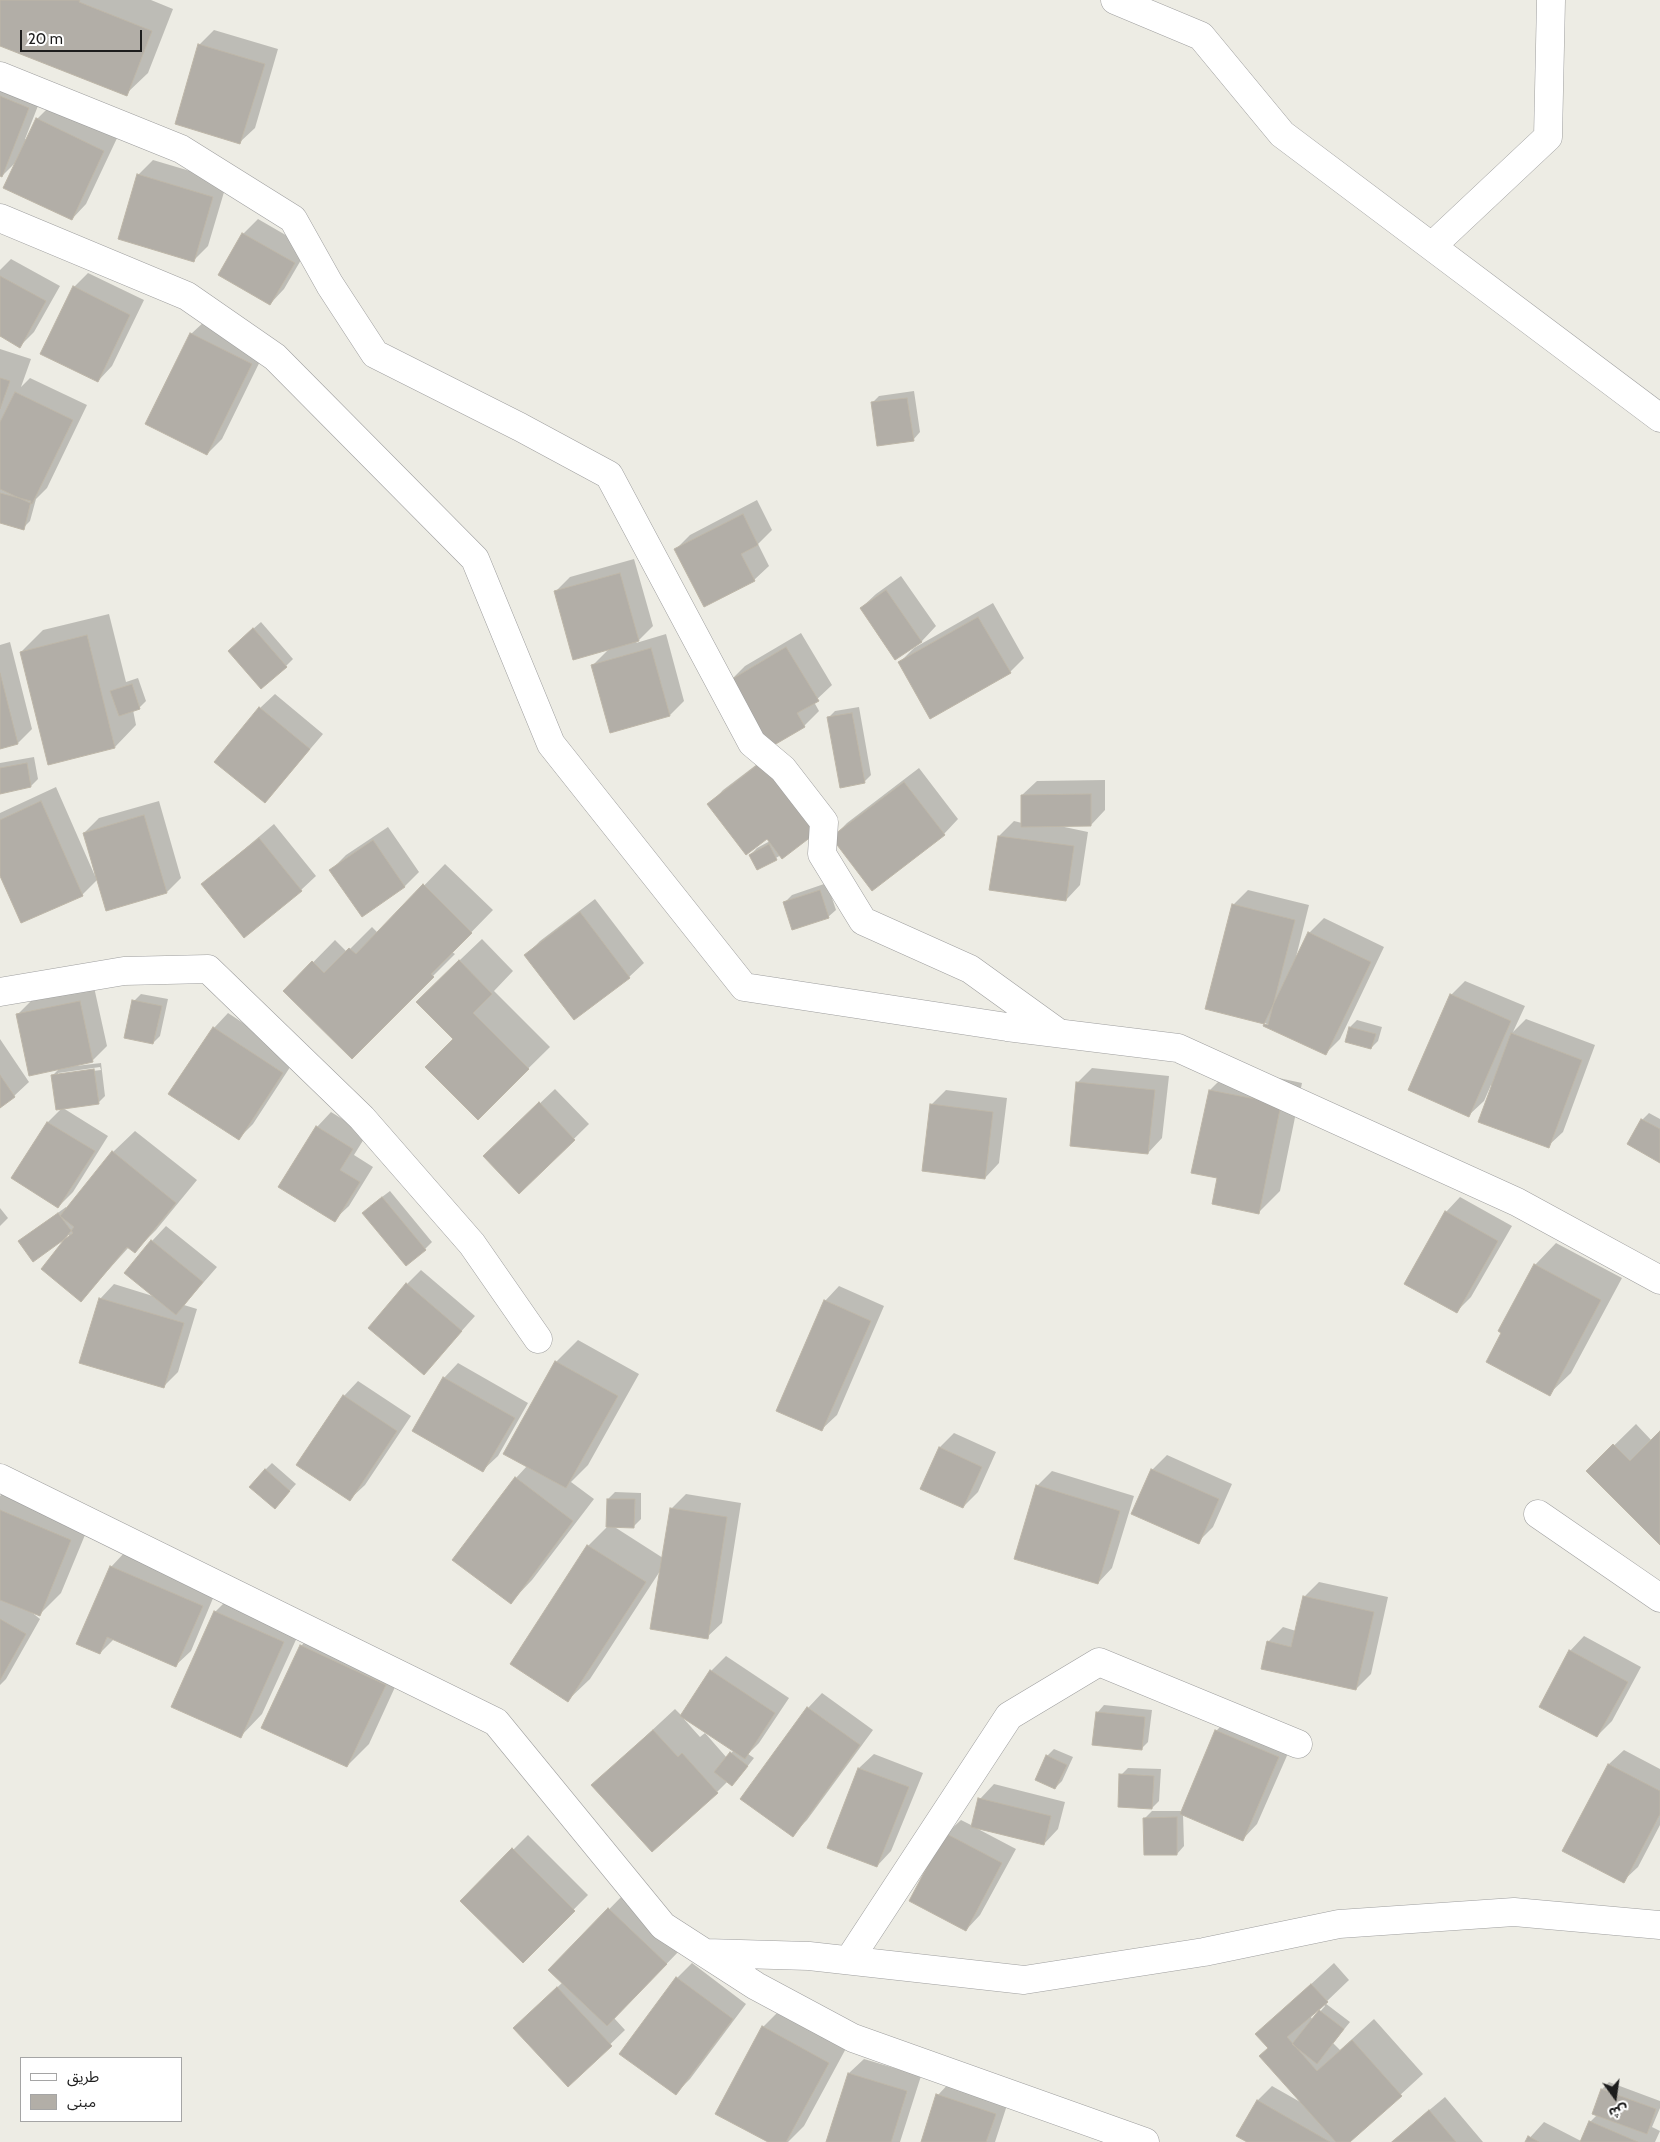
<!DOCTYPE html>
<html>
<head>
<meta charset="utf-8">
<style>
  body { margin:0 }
  #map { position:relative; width:1660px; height:2142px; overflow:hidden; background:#edece4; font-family:Cabin,"Noto Sans Arabic",sans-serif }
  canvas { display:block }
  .legend { position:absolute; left:20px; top:2057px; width:162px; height:65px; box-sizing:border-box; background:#fff; border:1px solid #a5a5a5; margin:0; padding:6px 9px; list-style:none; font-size:15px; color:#1d1d1d }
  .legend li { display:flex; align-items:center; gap:10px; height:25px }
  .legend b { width:25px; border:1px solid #a5a5a5 }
  .north { position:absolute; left:1590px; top:2072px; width:50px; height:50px; -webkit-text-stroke:4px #fff; paint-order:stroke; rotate:166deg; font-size:14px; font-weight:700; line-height:20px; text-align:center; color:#1d1d1d }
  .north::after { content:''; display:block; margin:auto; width:18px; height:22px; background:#1d1d1d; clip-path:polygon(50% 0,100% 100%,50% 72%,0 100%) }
  .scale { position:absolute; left:20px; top:30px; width:122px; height:22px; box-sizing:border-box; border:2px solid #1d1d1d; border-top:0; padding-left:6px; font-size:15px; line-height:18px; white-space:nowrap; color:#1d1d1d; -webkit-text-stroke:4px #fff; paint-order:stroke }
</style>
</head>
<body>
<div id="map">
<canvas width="1660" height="2142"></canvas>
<ul class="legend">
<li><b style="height:6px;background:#fff"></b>طريق</li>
<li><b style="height:14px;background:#b2aea7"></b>مبنى</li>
</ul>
<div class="north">ش</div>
<div class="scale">20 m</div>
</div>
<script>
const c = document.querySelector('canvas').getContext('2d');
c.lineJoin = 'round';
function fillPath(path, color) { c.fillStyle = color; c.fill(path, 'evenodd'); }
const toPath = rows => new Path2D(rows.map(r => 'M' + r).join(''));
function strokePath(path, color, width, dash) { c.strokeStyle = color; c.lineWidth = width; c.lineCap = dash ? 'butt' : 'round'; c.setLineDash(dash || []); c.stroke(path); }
fillPath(toPath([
  [1,0,151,0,173,9,148,73,126,94,0,45],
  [214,30,278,49,255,128,240,142,199,45],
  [0,77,43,93,25,139,27,140,37,119,51,105,118,136,86,204,72,219,16,162,2,176,0,175],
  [153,160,227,182,208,246,194,260,138,175],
  [258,219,308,248,284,289,270,304,220,275,243,234],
  [11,259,60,286,34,332,20,346,0,335,0,270],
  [88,273,144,300,112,366,98,381,74,287],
  [206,320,266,349,222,439,207,454,191,334],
  [0,349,31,359,21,387,30,378,87,405,47,488,36,499,30,521,23,528,0,522],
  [914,391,920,432,913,440,872,403,879,396],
  [757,500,772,530,758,544,769,566,754,580,675,550,690,535],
  [634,559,653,626,636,643,666,634,684,701,670,715,592,666,610,648,555,592,570,577],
  [901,576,936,626,922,641,896,658,861,608,876,594],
  [993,603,1024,658,1010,672,900,662,914,648],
  [109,614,126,682,138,678,146,701,139,708,133,710,136,725,115,747,21,652,43,630],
  [261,622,293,659,286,666,236,644],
  [801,633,832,685,814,702,819,711,804,726,770,747,730,681,745,666],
  [10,642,32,729,18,743,0,748,0,645],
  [275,694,323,734,265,802,260,708],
  [859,707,871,775,864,782,828,718,835,711],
  [777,749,781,855,757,869,750,855,757,848,770,841,767,837,709,805,723,790],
  [34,757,38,779,31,786,0,793,0,763],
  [919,768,958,819,944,834,833,837,847,823],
  [1105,780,1105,810,1091,825,1055,825,1088,832,1080,885,1066,900,991,889,999,836,1014,821,1022,823,1022,795,1037,781],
  [56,787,95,876,84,833,99,818,159,801,181,878,167,892,98,879,82,895,22,921,0,873,0,813],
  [274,824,316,876,301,890,202,885],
  [388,827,419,872,405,886,362,915,331,870,346,855],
  [445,864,493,910,452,952,455,954,352,1057,285,991,335,940,347,952,372,927,378,933],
  [827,883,836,910,828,917,785,902,792,895],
  [1248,890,1309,905,1296,957,1309,933,1324,918,1384,947,1340,1039,1325,1054,1265,1023,1207,1008,1234,904],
  [595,899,644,963,629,977,526,955,540,941],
  [482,939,513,971,494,991,550,1047,478,1118,439,980],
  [1465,981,1525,1006,1513,1032,1526,1019,1595,1045,1563,1132,1548,1146,1491,1085,1484,1101,1469,1115,1451,995],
  [94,987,107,1046,92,1061,76,1064,76,1066,101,1063,105,1096,98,1103,63,1108,108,1136,73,1192,58,1207,12,1178,48,1122,62,1108,52,1076,60,1068,17,1015,32,1000],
  [100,1067,101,1070,58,1075,58,1073],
  [141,994,168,999,160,1036,153,1043,134,1001],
  [228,1013,296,1058,253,1124,238,1139,214,1028],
  [1357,1020,1382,1027,1378,1041,1371,1048,1346,1041,1350,1027],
  [0,1039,29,1082,14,1096,0,1106],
  [1092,1068,1169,1076,1162,1138,1148,1153,1077,1083],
  [1232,1068,1302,1083,1280,1191,1258,1213,1219,1177,1193,1172,1210,1090],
  [555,1089,589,1124,519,1193,499,1142],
  [946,1090,1007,1098,999,1163,985,1178,931,1105],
  [331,1112,367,1134,354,1155,373,1167,349,1206,334,1220,317,1127],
  [1649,1113,1660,1119,1660,1161,1642,1120],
  [135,1131,197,1180,156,1230,135,1251,129,1247,81,1300,69,1235,19,1241,66,1207,67,1209,113,1152],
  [390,1191,432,1242,425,1249,370,1206],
  [1460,1197,1512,1226,1471,1297,1456,1312,1446,1212],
  [0,1208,8,1218,0,1226],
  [166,1226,217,1267,184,1305,197,1309,178,1372,164,1386,100,1299,114,1284,156,1297,152,1241],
  [1556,1243,1622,1278,1571,1373,1549,1394,1535,1265],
  [421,1270,475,1316,424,1373,407,1284],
  [839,1286,884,1306,837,1415,822,1429,825,1301],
  [578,1340,639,1374,588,1465,571,1482,594,1499,532,1580,511,1602,516,1478,527,1466,556,1362],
  [458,1363,528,1403,498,1456,483,1470,444,1378],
  [358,1381,411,1416,365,1485,350,1499,344,1396],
  [1636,1424,1652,1441,1660,1433,1660,1543,1588,1471],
  [954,1433,996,1452,978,1492,963,1507,922,1488,940,1447],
  [1167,1455,1232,1484,1213,1527,1198,1542,1152,1470],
  [272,1463,296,1484,281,1501,265,1470],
  [1052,1471,1134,1496,1112,1568,1098,1583,1037,1486],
  [12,1485,92,1518,61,1593,39,1615,30,1611,40,1619,6,1679,0,1685,0,1496],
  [615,1492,641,1493,641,1519,634,1526,613,1526,663,1558,671,1509,686,1494,741,1503,722,1623,707,1637,662,1568,590,1679,568,1700,512,1664,588,1546,607,1527,608,1499],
  [125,1552,216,1591,191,1651,176,1665,114,1639,100,1653,111,1567],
  [1319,1582,1388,1597,1371,1674,1356,1689,1268,1642,1283,1627,1296,1631,1304,1597],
  [237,1590,305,1620,262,1714,241,1736,215,1612],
  [323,1624,406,1663,369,1744,347,1766,301,1646],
  [1584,1636,1641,1667,1612,1721,1597,1736,1570,1651],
  [726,1656,789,1698,759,1743,748,1754,754,1758,739,1777,728,1781,717,1792,593,1785,675,1709,682,1716,711,1671],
  [683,1718,734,1750,727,1758,705,1733,700,1737],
  [822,1693,873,1730,807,1820,792,1835,808,1708],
  [1104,1705,1152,1710,1148,1742,1141,1749,1097,1713],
  [1231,1716,1293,1742,1257,1824,1243,1839,1183,1814,1184,1846,1177,1854,1145,1818,1152,1811,1182,1811,1216,1731],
  [1054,1749,1073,1757,1062,1781,1055,1788,1047,1756],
  [1624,1750,1660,1769,1660,1825,1638,1867,1623,1881,1564,1850,1609,1764],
  [874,1754,923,1773,891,1851,877,1866,829,1847,859,1768],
  [1128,1768,1161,1769,1159,1801,1152,1808,1121,1775],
  [994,1784,1065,1802,1058,1829,1044,1844,978,1829,1016,1849,980,1915,966,1930,946,1834,961,1820,973,1826,980,1799],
  [528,1835,588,1895,523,1961,462,1901],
  [624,1894,681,1949,614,2018,625,2030,568,2085,529,2014,563,1982,550,1970],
  [692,1963,746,2004,690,2079,675,2094,677,1978],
  [1334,1963,1349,1980,1325,2003,1350,2022,1333,2043,1340,2050,1374,2019,1423,2074,1349,2142,1249,2142,1258,2100,1272,2086,1302,2103,1269,2047,1257,2034],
  [1324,2004,1325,2006,1313,2020,1310,2016],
  [785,2005,850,2041,804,2126,788,2142,771,2142,763,2027],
  [864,2059,921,2076,900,2142,831,2142,849,2073],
  [952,2080,1009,2099,995,2142,922,2142,938,2095],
  [1609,2082,1660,2101,1660,2108,1652,2127,1660,2131,1655,2142,1526,2142,1544,2122,1581,2141,1590,2122,1597,2115,1594,2113,1602,2089],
  [1445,2097,1483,2142,1391,2142]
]), '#0003');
const building = toPath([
  [0,0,80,0,79,2,152,31,127,96,0,46,0,0],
  [198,44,265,64,240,144,175,124,198,44],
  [0,96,29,108,2,177,0,176,0,96],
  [36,118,104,151,72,220,3,188,36,118],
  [137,174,213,197,194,262,118,239,137,174],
  [242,233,295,263,270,305,218,275,242,233],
  [0,276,46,301,20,348,0,336,0,276],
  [73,286,130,315,98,382,40,354,73,286],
  [190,333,252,364,207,455,145,424,190,333],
  [0,378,10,381,0,409,0,378],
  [15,392,73,420,32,504,0,489,0,422,15,392],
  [907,398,914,441,877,446,871,402,907,398],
  [0,493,31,501,24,530,0,523,0,493],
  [743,514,758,545,741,554,755,581,704,607,674,549,743,514],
  [620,573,639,641,573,660,554,591,620,573],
  [886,590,922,642,895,660,860,608,886,590],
  [978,617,1011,673,930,719,898,662,978,617],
  [253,628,287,667,261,689,228,651,253,628],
  [87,635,115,748,48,765,20,652,87,635],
  [786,647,819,701,797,713,805,727,769,748,729,681,786,647],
  [651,648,670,716,610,733,591,665,651,648],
  [0,673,18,744,0,749,0,673],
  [132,684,140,709,119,716,110,691,132,684],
  [259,707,310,749,265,803,214,762,259,707],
  [852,713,865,783,840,788,827,717,852,713],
  [761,762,816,833,782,859,767,839,746,855,707,804,761,762],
  [27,763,31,787,0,794,0,768,27,763],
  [904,782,945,835,872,891,831,837,904,782],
  [1091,794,1091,826,1021,827,1021,795,1091,794],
  [41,801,83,896,21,923,0,876,0,820,41,801],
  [144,815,167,893,106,911,83,833,144,815],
  [998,836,1074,846,1066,901,989,890,998,836],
  [259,838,302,891,244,938,201,884,259,838],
  [373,840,405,887,362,917,329,870,373,840],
  [769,844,777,860,757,870,749,855,769,844],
  [423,884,472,933,431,974,434,977,352,1059,283,991,312,961,324,973,349,948,356,954,423,884],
  [820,890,829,918,792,930,783,902,820,890],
  [1232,904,1295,920,1268,1025,1205,1009,1232,904],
  [580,912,630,978,574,1020,524,955,580,912],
  [1308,932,1371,962,1326,1055,1263,1026,1308,932],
  [459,960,492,994,473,1013,529,1069,478,1120,425,1067,453,1039,416,1002,459,960],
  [1450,994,1511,1021,1469,1117,1408,1090,1450,994],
  [132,1000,162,1006,153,1044,124,1038,132,1000],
  [80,1001,93,1062,29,1076,16,1014,80,1001],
  [213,1027,283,1073,239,1140,168,1094,213,1027],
  [1349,1027,1376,1034,1371,1049,1345,1042,1349,1027],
  [1511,1033,1582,1060,1549,1148,1478,1122,1511,1033],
  [94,1069,99,1104,56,1110,51,1075,94,1069],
  [0,1075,15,1097,0,1108,0,1075],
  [1076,1082,1155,1090,1148,1154,1070,1146,1076,1082],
  [1209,1090,1281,1104,1259,1214,1212,1204,1217,1178,1191,1173,1209,1090],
  [539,1102,575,1140,519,1194,483,1156,539,1102],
  [930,1104,993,1112,985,1179,922,1171,930,1104],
  [1641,1119,1660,1129,1660,1163,1627,1144,1641,1119],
  [47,1122,95,1151,58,1208,11,1178,47,1122],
  [316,1126,353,1149,340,1170,360,1182,335,1222,278,1187,316,1126],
  [112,1151,176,1203,135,1253,127,1247,81,1302,41,1269,74,1227,60,1216,112,1151],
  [382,1197,426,1250,406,1266,362,1213,382,1197],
  [1445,1211,1498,1241,1457,1313,1404,1284,1445,1211],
  [58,1213,73,1233,33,1262,18,1241,58,1213],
  [151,1240,203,1282,176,1315,124,1273,151,1240],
  [1534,1264,1601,1300,1550,1396,1486,1362,1501,1333,1498,1331,1534,1264],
  [406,1283,462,1331,424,1375,368,1328,406,1283],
  [99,1298,184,1323,164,1388,79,1363,99,1298],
  [824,1300,871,1321,822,1431,776,1411,824,1300],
  [555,1361,618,1396,566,1488,503,1454,555,1361],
  [443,1377,515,1418,483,1472,412,1431,443,1377],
  [343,1395,397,1431,350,1501,296,1465,343,1395],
  [1660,1431,1660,1545,1586,1471,1613,1444,1630,1461,1660,1431],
  [939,1447,982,1467,963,1508,920,1489,939,1447],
  [265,1469,290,1491,275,1509,249,1487,265,1469],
  [1151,1469,1219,1499,1199,1544,1131,1514,1151,1469],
  [515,1477,573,1521,511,1604,452,1560,515,1477],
  [1036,1485,1120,1511,1098,1584,1014,1559,1036,1485],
  [607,1499,635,1499,634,1528,606,1527,607,1499],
  [670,1508,727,1517,708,1639,650,1629,670,1508],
  [0,1510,71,1540,40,1616,0,1600,0,1510],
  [587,1545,646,1582,568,1702,510,1664,587,1545],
  [110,1566,203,1606,176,1667,107,1637,100,1654,76,1644,110,1566],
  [1303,1596,1374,1612,1356,1690,1261,1669,1267,1641,1291,1647,1303,1596],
  [214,1611,284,1642,241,1738,171,1707,214,1611],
  [0,1619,26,1634,0,1680,0,1619],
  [300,1645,386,1685,347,1767,261,1728,300,1645],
  [1569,1650,1628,1682,1597,1737,1539,1707,1569,1650],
  [710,1670,775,1713,745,1759,680,1716,710,1670],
  [807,1707,860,1745,793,1837,740,1799,807,1707],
  [1096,1712,1145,1717,1142,1750,1092,1745,1096,1712],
  [653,1730,678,1757,682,1753,718,1793,652,1852,591,1785,653,1730],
  [1215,1730,1279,1757,1243,1841,1180,1814,1215,1730],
  [730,1752,748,1766,732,1786,714,1772,730,1752],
  [1046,1755,1067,1765,1055,1789,1035,1780,1046,1755],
  [1608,1764,1660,1791,1660,1814,1624,1883,1562,1851,1608,1764],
  [858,1768,909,1787,877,1867,827,1848,858,1768],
  [1119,1774,1154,1776,1152,1809,1118,1807,1119,1774],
  [978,1798,1051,1816,1044,1845,971,1827,978,1798],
  [1177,1817,1177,1855,1144,1855,1143,1818,1177,1817],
  [945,1833,1002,1863,966,1931,909,1901,945,1833],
  [512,1848,575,1911,523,1963,460,1901,512,1848],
  [608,1908,667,1964,607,2026,548,1970,608,1908],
  [676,1977,733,2019,676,2095,619,2054,676,1977],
  [1311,1984,1328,2002,1287,2037,1317,2071,1352,2040,1402,2096,1350,2142,1336,2142,1259,2056,1268,2048,1255,2034,1311,1984],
  [557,1987,612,2046,568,2087,513,2028,557,1987],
  [1319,2010,1344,2029,1317,2064,1292,2044,1319,2010],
  [762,2026,829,2063,786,2142,768,2142,715,2114,762,2026],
  [848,2073,907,2091,891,2142,826,2142,848,2073],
  [1601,2089,1656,2109,1647,2134,1592,2114,1601,2089],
  [936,2094,996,2114,986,2142,921,2142,936,2094],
  [1257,2100,1330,2142,1247,2142,1236,2136,1257,2100],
  [1429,2110,1456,2142,1392,2142,1429,2110],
  [1589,2121,1638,2142,1580,2142,1589,2121],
  [1528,2136,1539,2142,1525,2142,1528,2136]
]);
fillPath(building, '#b2aea7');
strokePath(building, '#bdb6a8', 1);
const street = toPath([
  [1115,0,1201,36,1282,134,1660,418],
  [0,76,181,149,293,219,330,285,375,354,520,427,609,475,752,743,783,769,824,822,822,854,863,921,970,969,1056,1031],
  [0,218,187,296,275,357,475,559,551,744,744,987,1007,1027,1178,1048,1517,1202,1660,1280],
  [1432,246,1548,137,1551,0],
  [0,992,124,971,208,969,362,1118,472,1244,538,1339],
  [0,1478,496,1722,663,1926,756,1986,853,2038,1145,2142],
  [1538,1514,1660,1598],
  [706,1953,809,1956,1024,1980,1204,1952,1339,1924,1514,1912,1660,1925],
  [849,1960,1009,1716,1099,1662,1298,1744]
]);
strokePath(street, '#9e9e9e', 29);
strokePath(street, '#fff', 28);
</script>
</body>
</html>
